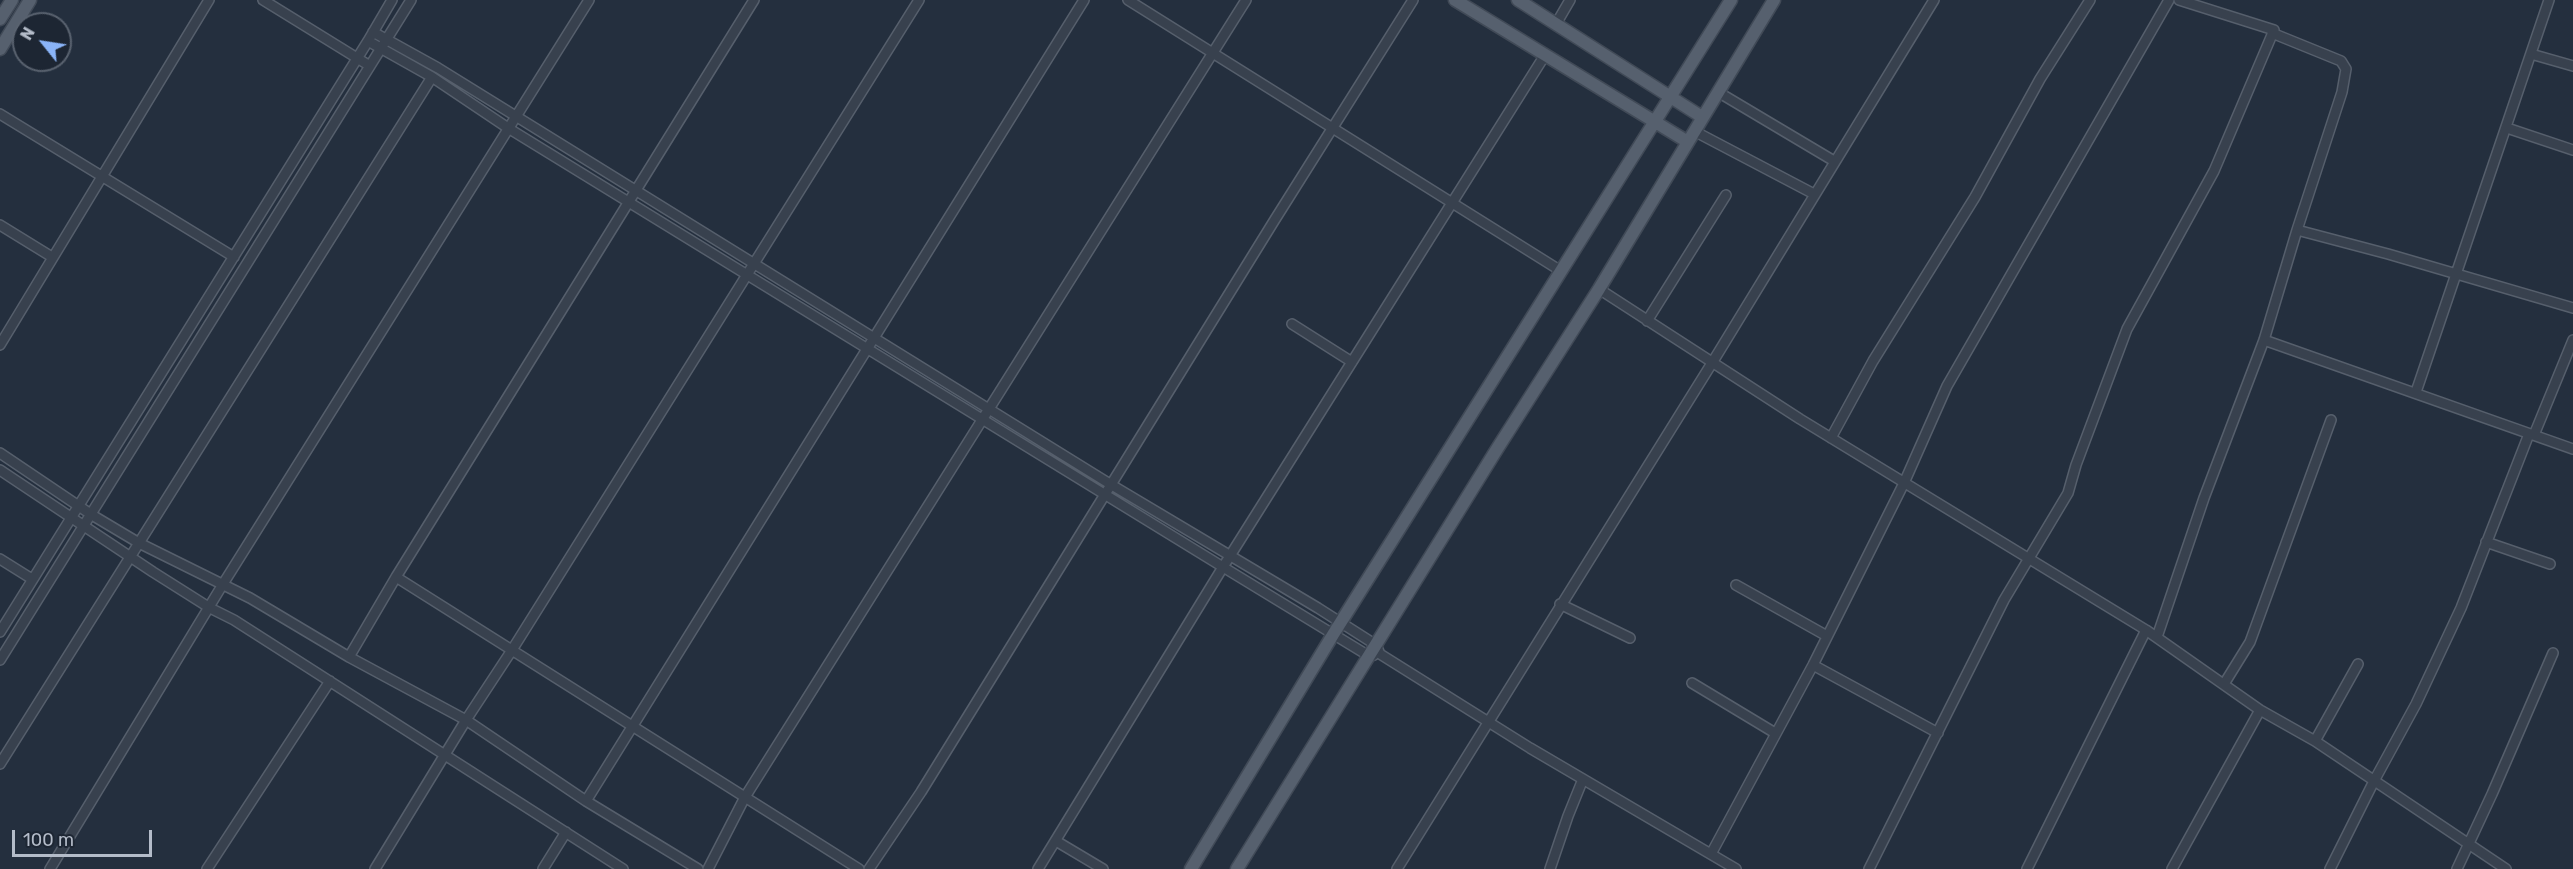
<!DOCTYPE html>
<html>
<head>
<meta charset="utf-8">
<style>
  body { margin:0 }
  #map { position:relative; width:2573px; height:869px; overflow:hidden; background:#242f3e; font-family:Rubik,sans-serif }
  canvas { display:block }
  .north { position:absolute; left:12px; top:12px; width:60px; height:60px; box-sizing:border-box; background:#1d2633; border:2px solid #59626f; border-radius:50%; rotate:300deg; font-size:16px; font-weight:700; line-height:24px; text-align:center; color:#b4bcc9 }
  .north::after { content:''; display:block; margin:auto; width:21px; height:27px; background:#8ab4f8; clip-path:polygon(50% 0,100% 100%,50% 72%,0 100%) }
  .scale { position:absolute; left:12px; top:830px; width:140px; height:27px; box-sizing:border-box; border:3px solid #b4bcc9; border-top:0; padding-left:8px; font-size:18px; line-height:21px; white-space:nowrap; color:#b4bcc9; -webkit-text-stroke:4px #1d2633; paint-order:stroke }
</style>
</head>
<body>
<div id="map">
<canvas width="2573" height="869"></canvas>
<div class="north">N</div>
<div class="scale">100 m</div>
</div>
<script>
const c = document.querySelector('canvas').getContext('2d');
c.lineJoin = 'round';
const toPath = rows => new Path2D(rows.map(r => 'M' + r).join(''));
function strokePath(path, color, width, dash) { c.strokeStyle = color; c.lineWidth = width; c.lineCap = dash ? 'butt' : 'round'; c.setLineDash(dash || []); c.stroke(path); }
const minor = toPath([
  [263,0,370,66],
  [1128,0,1561,271],
  [1556,24,1570,0],
  [373,32,438,68,1110,484,1318,608,1376,645,1380,654,1530,748,1736,869],
  [368,41,432,77,508,128,1223,567,1369,656,1374,655],
  [2531,54,2573,66],
  [1718,92,1834,161],
  [0,114,234,257],
  [2507,128,2573,150],
  [1694,131,1814,194],
  [0,225,52,257],
  [2297,230,2388,254,2573,308],
  [1599,289,1800,419,2146,630,2260,710,2315,741,2506,869],
  [1647,321,1726,195],
  [1292,324,1352,362],
  [2264,340,2573,449],
  [0,345,209,0],
  [2416,392,2549,0],
  [2534,435,2573,340],
  [1831,438,1873,361,1975,197,2040,79,2090,0],
  [0,453,92,515,139,543,250,598,349,657,466,720,586,801,698,869],
  [0,470,153,572,210,608,234,620,623,869],
  [2486,542,2550,564],
  [0,559,32,579],
  [396,577,859,869],
  [1736,585,1827,636],
  [1560,604,1630,638],
  [0,632,368,41,392,0],
  [2157,637,2204,498,2264,340,2297,230,2342,92,2346,69,2341,61,2272,33],
  [349,657,396,577,754,0],
  [0,660,411,0],
  [1813,665,1938,733],
  [1692,683,1775,733],
  [2224,684,2250,642,2331,420],
  [2315,741,2358,664],
  [0,764,432,77],
  [586,801,1084,0],
  [1056,841,1103,869],
  [1711,854,1813,665,1904,483,1947,386,2169,0],
  [50,869,223,584,589,0],
  [207,869,330,681],
  [375,869,466,720,512,650,919,0],
  [543,869,566,832],
  [708,869,745,797,1246,0],
  [869,869,921,792,1274,221,1413,0],
  [1038,869,1223,567,1545,55],
  [1397,869,1712,363,1934,0],
  [1550,869,1568,816,1583,779],
  [1869,869,2004,600,2068,493,2076,465,2127,329,2214,171,2274,30,2179,0],
  [2027,869,2146,630],
  [2172,869,2260,710],
  [2330,869,2374,781,2416,704,2461,608,2529,434],
  [2457,869,2492,794,2553,653]
]);
const major = toPath([
  [1455,0,1688,142],
  [1518,0,1702,117],
  [0,19,12,0],
  [0,49,30,0],
  [1191,869,1334,633,1731,0],
  [1237,869,1497,449,1599,289,1774,0]
]);
strokePath(minor, '#565f6c', 12);
strokePath(major, '#414a57', 15);
strokePath(minor, '#38414e', 9);
strokePath(major, '#56606e', 12);
</script>
</body>
</html>
